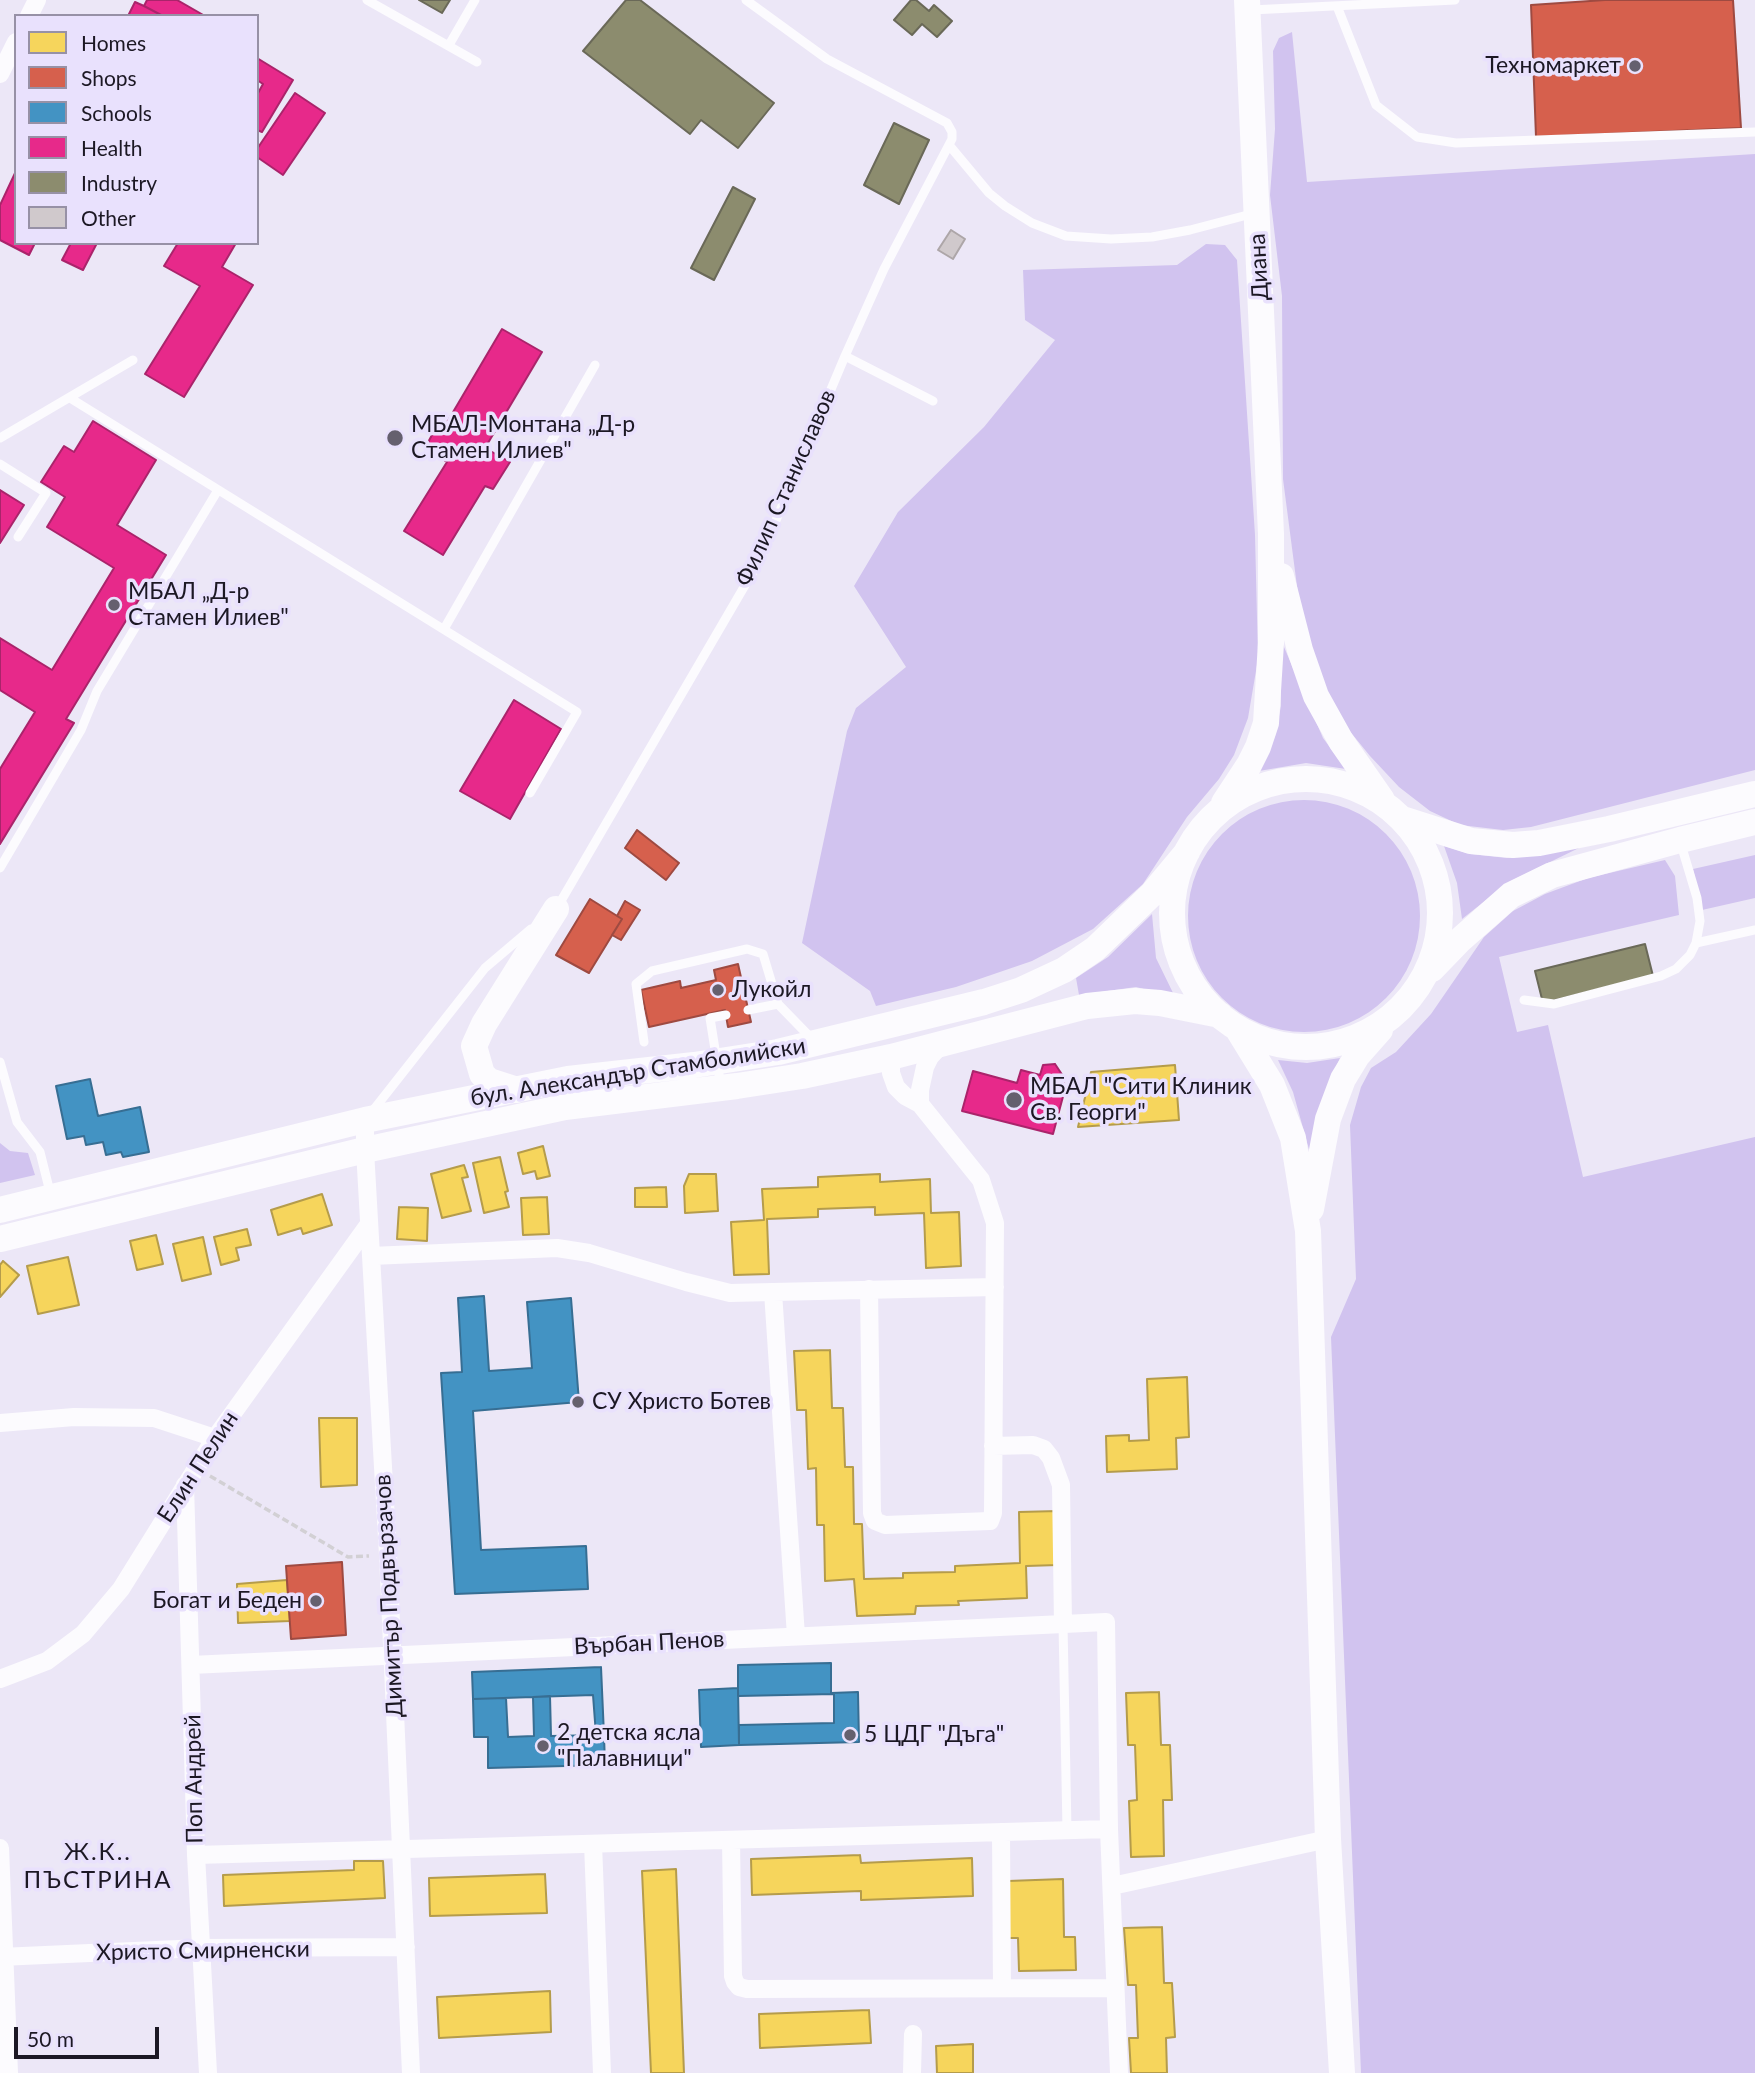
<!DOCTYPE html>
<html>
<head>
<meta charset="utf-8">
<style>
  body { margin:0 }
  #map { position:relative; width:1755px; height:2073px; overflow:hidden; background:#ece7f7; font-family:Lato,sans-serif }
  canvas { display:block }
  .legend { position:absolute; left:14px; top:14px; width:245px; height:231px; box-sizing:border-box; background:#e9e1fd; border:2px solid #9791a6; margin:0; padding:9px 12px; list-style:none; font-size:21px; color:#1c1824 }
  .legend li { display:flex; align-items:center; gap:14px; height:35px }
  .legend b { width:35px; border:2px solid #9791a6 }
  .scale { position:absolute; left:14px; top:2027px; width:145px; height:32px; box-sizing:border-box; border:4px solid #1c1824; border-top:0; padding-left:9px; font-size:21px; line-height:24px; white-space:nowrap; color:#1c1824; -webkit-text-stroke:5px #e9e1fd; paint-order:stroke }
</style>
</head>
<body>
<div id="map">
<canvas width="1755" height="2073"></canvas>
<ul class="legend">
<li><b style="height:19px;background:#f6d55c"></b>Homes</li>
<li><b style="height:19px;background:#d6604d"></b>Shops</li>
<li><b style="height:19px;background:#4393c3"></b>Schools</li>
<li><b style="height:19px;background:#e7298a"></b>Health</li>
<li><b style="height:19px;background:#8c8c6e"></b>Industry</li>
<li><b style="height:19px;background:#d0c9cc"></b>Other</li>
</ul>
<div class="scale">50 m</div>
</div>
<script>
const c = document.querySelector('canvas').getContext('2d');
c.lineJoin = 'round';
function fillPath(path, color) { c.fillStyle = color; c.fill(path, 'evenodd'); }
const toPath = rows => new Path2D(rows.map(r => 'M' + r).join(''));
function strokePath(path, color, width, dash) { c.strokeStyle = color; c.lineWidth = width; c.lineCap = dash ? 'butt' : 'round'; c.setLineDash(dash || []); c.stroke(path); }
function label(font, color, halo, rows, align = 'center') {
  c.font = font + ' Lato,sans-serif'; c.lineWidth = 7; c.setLineDash([]); c.textBaseline = 'middle'; c.strokeStyle = halo; c.fillStyle = color; for (const [text, x, y, turn = 0] of rows) {
    c.save(); c.translate(x, y); c.rotate((+turn || 0) * Math.PI / 180); c.textAlign = isNaN(turn) ? turn : align; if (halo) c.strokeText(text, 0, 0); c.fillText(text, 0, 0); c.restore();
  }
}
fillPath(toPath([
  [1292,32,1307,182,1755,154,1755,770,1531,827,1503,830,1460,825,1430,811,1399,787,1370,756,1339,718,1314,662,1298,594,1283,479,1282,296,1270,195,1275,129,1273,51,1279,38],
  [1206,244,1225,245,1237,260,1255,535,1258,659,1248,718,1234,755,1219,779,1187,817,1143,884,1093,929,1032,961,956,987,876,1006,870,991,802,943,847,731,856,708,906,667,854,586,898,512,984,427,1055,340,1025,320,1023,270,1177,265],
  [1281,640,1323,738,1346,769,1306,763,1259,771,1275,736,1281,706],
  '1188 916a116 116 0 1 1 232 0a116 116 0 1 1-232 0Z',
  [1444,846,1470,854,1507,858,1581,847,1509,882,1462,919,1457,883],
  [1755,855,1755,898,1702,910,1693,869],
  [1665,860,1675,876,1679,915,1499,957,1517,1032,1548,1025,1583,1177,1755,1137,1755,2073,1361,2073,1331,1337,1356,1279,1350,1125,1361,1087,1371,1068,1396,1052,1431,1014,1484,937,1513,911,1545,894,1588,878],
  [1152,914,1156,958,1175,997,1136,987,1079,995,1076,978,1108,957],
  [1340,1058,1321,1103,1310,1153,1293,1092,1278,1060,1307,1063],
  [0,1143,10,1151,28,1153,35,1175,0,1183]
]), '#d1c3ef');
const homes = toPath([
  [1175,1065,1179,1120,1078,1127,1091,1072,1175,1065],
  [543,1146,550,1176,537,1179,535,1171,523,1174,518,1153,543,1146],
  [500,1157,508,1191,505,1192,509,1207,484,1213,473,1163,500,1157],
  [464,1165,468,1177,462,1178,471,1211,442,1218,431,1174,464,1165],
  [689,1174,716,1174,718,1211,685,1213,684,1186,689,1174],
  [880,1174,880,1182,930,1179,931,1213,959,1212,961,1266,926,1268,924,1213,875,1215,875,1207,818,1209,818,1217,767,1219,769,1274,734,1275,731,1222,764,1220,762,1189,818,1187,818,1177,880,1174],
  [666,1187,667,1207,635,1207,635,1188,666,1187],
  [322,1194,332,1225,303,1234,301,1228,278,1235,271,1210,322,1194],
  [547,1197,549,1234,523,1235,521,1198,547,1197],
  [399,1207,428,1208,427,1241,397,1239,399,1207],
  [247,1229,251,1245,236,1248,239,1260,221,1265,214,1237,247,1229],
  [156,1235,163,1264,137,1270,130,1241,156,1235],
  [203,1237,211,1274,182,1281,173,1244,203,1237],
  [68,1257,79,1305,38,1314,27,1266,68,1257],
  [3,1261,19,1275,0,1297,0,1265,3,1261],
  [830,1350,832,1408,843,1408,845,1467,853,1467,854,1524,862,1524,864,1579,903,1578,903,1573,955,1572,955,1566,1020,1563,1019,1512,1058,1511,1058,1565,1026,1566,1027,1598,958,1601,959,1605,916,1606,915,1614,857,1616,854,1579,825,1581,824,1525,817,1525,816,1468,808,1469,806,1410,797,1410,794,1351,830,1350],
  [1187,1377,1189,1437,1176,1438,1177,1469,1107,1472,1106,1436,1129,1435,1129,1441,1149,1440,1147,1379,1187,1377],
  [319,1418,357,1418,357,1485,321,1487,319,1418],
  [287,1580,290,1621,238,1623,237,1584,287,1580],
  [1159,1692,1161,1745,1170,1745,1172,1800,1163,1800,1164,1856,1131,1857,1129,1801,1137,1800,1136,1773,1135,1745,1128,1745,1126,1693,1159,1692],
  [860,1855,861,1863,972,1858,973,1896,861,1900,861,1891,752,1895,751,1859,860,1855],
  [354,1861,383,1861,385,1898,224,1906,223,1875,354,1870,354,1861],
  [676,1869,684,2073,651,2073,642,1871,676,1869],
  [545,1874,547,1913,430,1916,429,1878,545,1874],
  [1063,1879,1064,1937,1075,1937,1076,1970,1019,1971,1018,1938,1009,1938,1008,1881,1063,1879],
  [1162,1927,1164,1983,1172,1983,1175,2037,1166,2038,1167,2073,1131,2073,1129,2038,1138,2038,1136,1985,1128,1985,1124,1928,1162,1927],
  [550,1991,551,2032,439,2038,437,1997,550,1991],
  [869,2010,871,2043,760,2048,759,2014,869,2010],
  [973,2044,973,2073,937,2073,936,2046,973,2044]
]);
fillPath(homes, '#f6d55c');
strokePath(homes, '#b59c4b', 2);
const shops = toPath([
  [1605,0,1733,0,1741,128,1536,137,1531,5,1605,0],
  [637,830,679,863,666,880,625,848,637,830],
  [590,899,622,919,589,973,556,955,590,899],
  [625,901,640,910,621,940,612,935,622,919,617,916,625,901],
  [738,964,751,1022,728,1027,725,1010,649,1027,641,990,680,981,681,988,716,980,714,970,738,964],
  [342,1562,346,1635,291,1639,286,1566,342,1562]
]);
fillPath(shops, '#d6604d');
strokePath(shops, '#9e4a41', 2);
const schools = toPath([
  [90,1079,98,1116,140,1107,149,1152,123,1157,121,1152,106,1155,103,1142,86,1145,84,1136,67,1139,56,1086,90,1079],
  [484,1296,489,1371,532,1368,527,1302,571,1298,579,1402,473,1411,481,1550,586,1546,588,1589,455,1594,441,1373,462,1372,458,1298,484,1296],
  [831,1663,831,1693,858,1692,859,1742,739,1745,739,1725,834,1723,834,1694,738,1696,738,1665,831,1663],
  [601,1667,604,1735,596,1735,593,1695,473,1699,472,1672,601,1667],
  [738,1688,739,1745,701,1747,699,1690,738,1688],
  [550,1696,551,1736,604,1735,605,1765,488,1768,488,1737,474,1737,473,1699,506,1698,508,1737,534,1736,533,1697,550,1696]
]);
fillPath(schools, '#4393c3');
strokePath(schools, '#376e93', 2);
const health = toPath([
  [147,0,177,0,205,16,163,16,144,6,147,0],
  [135,2,144,6,163,16,128,16,135,2],
  [257,58,293,80,262,132,257,130,257,95,263,84,257,80,257,58],
  [295,93,325,113,283,175,257,157,257,149,295,93],
  [16,171,16,243,35,243,29,255,0,240,0,205,16,171],
  [71,243,97,243,83,270,62,260,71,243],
  [178,243,236,243,222,267,253,285,184,397,145,374,200,286,164,266,178,243],
  [502,329,542,352,485,448,510,462,493,489,485,486,443,555,404,531,447,462,425,448,440,420,446,424,502,329],
  [93,421,156,460,117,525,166,555,66,719,74,723,0,844,0,769,35,712,0,690,0,638,52,670,114,568,47,527,65,497,41,482,64,446,74,452,93,421],
  [0,490,24,505,0,543,0,490],
  [514,700,561,729,510,819,460,791,514,700],
  [1055,1064,1063,1076,1065,1089,1053,1134,962,1111,973,1071,1017,1083,1021,1070,1040,1075,1043,1065,1055,1064]
]);
fillPath(health, '#e7298a');
strokePath(health, '#aa246b', 2);
const industry = toPath([
  [419,0,450,0,442,13,419,0],
  [626,0,640,0,774,103,738,148,701,120,690,134,583,51,626,0],
  [911,0,916,0,929,11,934,5,952,21,937,37,922,24,912,35,894,20,911,0],
  [894,123,929,140,899,204,864,185,894,123],
  [733,187,755,199,714,280,691,268,733,187],
  [1645,944,1653,976,1543,1003,1535,971,1645,944]
]);
fillPath(industry, '#8c8c6e');
strokePath(industry, '#6a6958', 2);
const building = toPath([
  [951,230,965,239,953,259,938,250,951,230]
]);
fillPath(building, '#d0c9cc');
strokePath(building, '#ada6a8', 2);
strokePath(toPath([
  [210,1476,348,1557,369,1556]
]), '#d2d0d4', 3.5, [7, 3.5]);
strokePath(toPath([
  [367,0,477,62],
  [1337,6,1376,105,1417,137,1456,143,1755,132],
  [1251,10,1455,0],
  [449,45,475,0],
  [949,145,989,193,1005,206,1032,223,1066,236,1111,239,1152,237,1190,230,1255,213],
  [845,356,933,401],
  [70,398,577,712,530,793],
  [0,438,133,360],
  [0,464,46,493,18,537],
  [444,629,595,365],
  [0,868,81,730,97,691,218,490],
  [558,906,758,563,845,356,884,269,952,139,952,132,947,123,827,59,746,0],
  [1696,943,1755,930],
  [1524,1000,1554,1004,1661,976,1676,969,1690,955,1696,943,1700,921,1697,898,1680,841],
  [748,1010,778,1004],
  [644,1042,636,984,652,971,747,949,763,954,778,1004,812,1039],
  [0,1062,17,1122,40,1152,51,1196],
  [721,1087,710,1018,726,1015],
  [371,1113,485,968,531,929],
  [1063,1624,1067,1830]
]), '#fcfbfe', 9);
strokePath(toPath([
  [29,16,37,0],
  [0,74,16,42],
  [920,1104,920,1090,925,1067,930,1057,941,1045],
  [365,1120,365,1150,388,1555,411,2073],
  [371,1256,557,1248,589,1253,686,1282,730,1293,773,1292,796,1636],
  [869,1289,872,1513,875,1521,885,1525,990,1521,993,1513,995,1223,981,1180,920,1104,905,1096,896,1087,891,1073,891,1057],
  [773,1292,995,1287],
  [0,1423,74,1417,154,1418,215,1438],
  [993,1446,1033,1445,1044,1449,1051,1458,1061,1485,1063,1624],
  [185,1485,196,1855,208,2073],
  [191,1665,1106,1622,1109,1829,1119,2073],
  [0,1679,47,1661,83,1634,121,1589,215,1438,369,1224],
  [1001,1832,1002,1988],
  [731,1840,733,1976,735,1982,739,1987,747,1989,1115,1988],
  [593,1844,602,2073],
  [0,1848,9,2073],
  [196,1855,1109,1829],
  [1112,1886,1328,1839],
  [0,1957,201,1948,406,1947],
  [912,2073,913,2034]
]), '#fcfbfe', 18);
strokePath(toPath([
  [1281,576,1300,650,1316,696,1341,741,1382,800],
  '1172 913a134 134 0 1 1 268 0a134 134 0 1 1-268 0Z',
  [1224,803,1249,765,1258,747,1266,723,1271,643,1271,534,1247,0],
  [1402,819,1471,841,1513,845,1539,843,1609,829,1755,794],
  [1432,969,1460,940,1511,895,1552,875,1680,840,1755,822],
  [1237,1028,1272,1085,1293,1138,1308,1231,1328,1839,1342,2073],
  [517,1090,489,1081,482,1074,474,1046,484,1024,556,909],
  [1311,1209,1328,1119,1343,1079,1357,1056,1380,1030],
  [0,1210,365,1120,568,1079,694,1065,778,1052,984,1002,1021,990,1064,970,1095,949,1152,894,1187,852],
  [0,1239,365,1150,565,1107,737,1086,802,1076,891,1057,1087,1006,1135,1001,1160,1003,1220,1015]
]), '#fcfbfe', 26);
for (const [x, y, r, color] of [
  [1635,66,7,"#65606e"],
  [395,438,9,"#65606e"],
  [114,605,7,"#65606e"],
  [718,990,7,"#65606e"],
  [1014,1100,9,"#65606e"],
  [578,1402,7,"#65606e"],
  [316,1601,7,"#65606e"],
  [850,1735,7,"#65606e"],
  [543,1746,7,"#65606e"]
]) { const dot = new Path2D(); dot.arc(x, y, r, 0, 2 * Math.PI); c.fillStyle = color; c.fill(dot); strokePath(dot, '#e9e1fd', 2.5); }
label('23px', '#1c1824', '#e9e1fd', [
  ["Техномаркет",1621,66,"right"],
  ["МБАЛ-Монтана „Д-р",411,425],
  ["Стамен Илиев\"",411,451],
  ["МБАЛ „Д-р",128,592],
  ["Стамен Илиев\"",128,618],
  ["Лукойл",732,990],
  ["МБАЛ \"Сити Клиник",1030,1087],
  ["Св. Георги\"",1030,1113],
  ["СУ Христо Ботев",592,1402],
  ["Богат и Беден",302,1601,"right"],
  ["2 детска ясла",557,1733],
  ["\"Палавници\"",557,1759],
  ["5 ЦДГ \"Дъга\"",864,1735]
], 'left');
label('23px', '#1c1824', '#e9e1fd', [
  ["Диана",1259,267,-93],
  ["Филип Станиславов",786,488,-66],
  ["бул. Александър Стамболийски",638,1072,-9],
  ["Елин Пелин",198,1467,-57],
  ["Димитър Подвързачов",389,1596,-93],
  ["Върбан Пенов",649,1643,-3],
  ["Поп Андрей",194,1779,-91],
  ["Христо Смирненски",203,1951,-1]
]);
c.letterSpacing = '2px';
label('24px', '#1c1824', '#e9e1fd', [
  ["Ж.К..",98,1852],
  ["ПЪСТРИНА",98,1880]
]);
c.letterSpacing = '0px';
</script>
</body>
</html>
